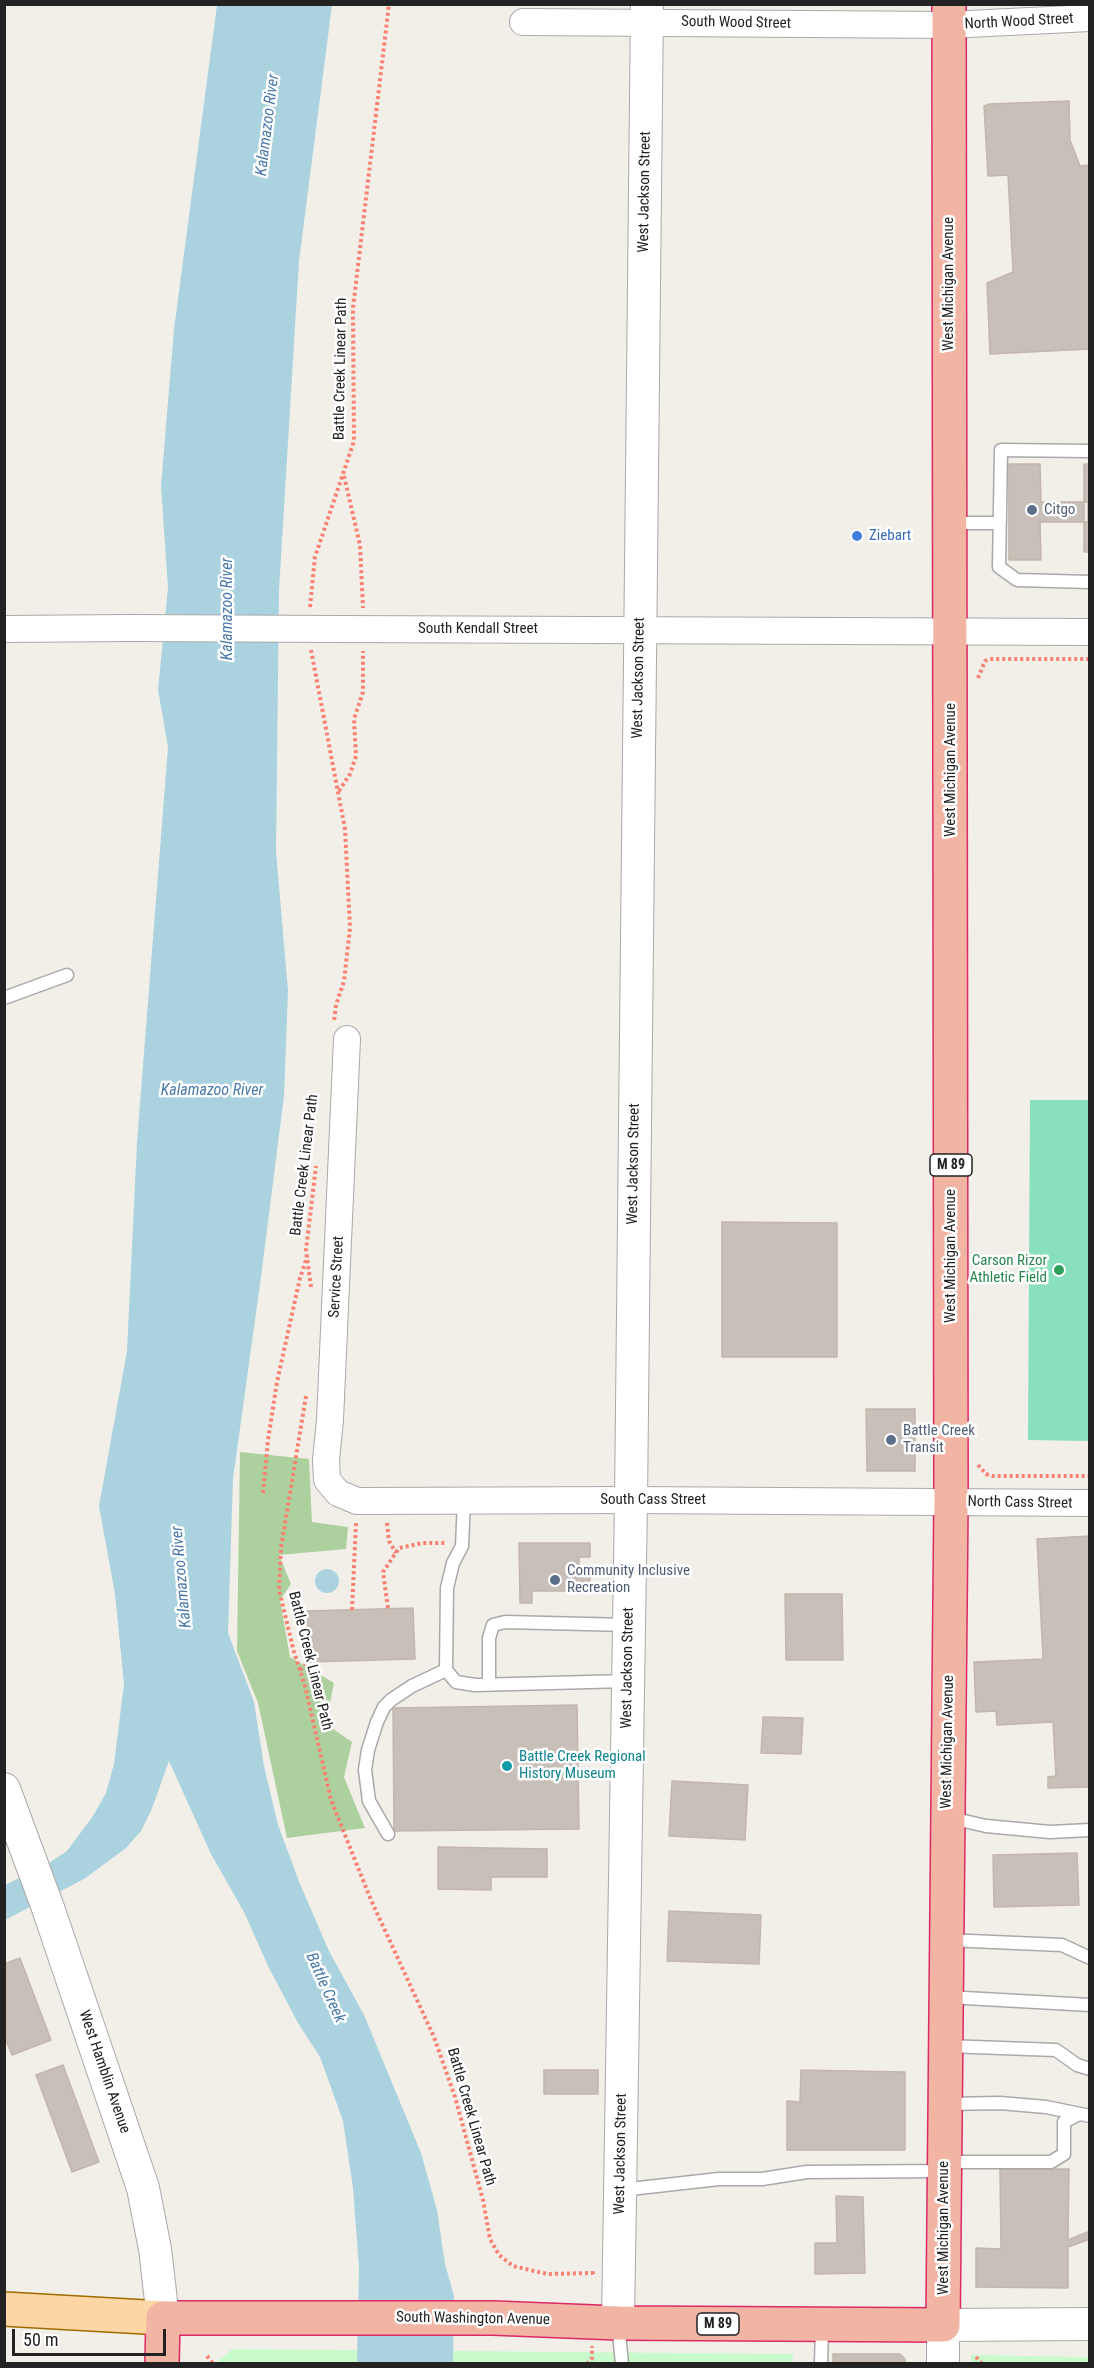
<!DOCTYPE html>
<html>
<head>
<meta charset="utf-8">
<style>
  body { margin:0 }
  #map { position:relative; width:1094px; height:2368px; overflow:hidden; background:#f2efe9; font-family:"Roboto Condensed",sans-serif }
  canvas { display:block }
  .frame { position:absolute; inset:0; border:6px solid #222; pointer-events:none }
  .scale { position:absolute; left:12px; top:2329px; width:154px; height:27px; box-sizing:border-box; border:3px solid #222; border-top:0; padding-left:8px; font-size:18px; line-height:21px; white-space:nowrap; color:#222; -webkit-text-stroke:4px #fff; paint-order:stroke }
</style>
</head>
<body>
<div id="map">
<canvas width="1094" height="2368"></canvas>
<div class="frame"></div>
<div class="scale">50 m</div>
</div>
<script>
const c = document.querySelector('canvas').getContext('2d');
c.lineJoin = 'round';
function fillPath(path, color) { c.fillStyle = color; c.fill(path, 'evenodd'); }
const toPath = rows => new Path2D(rows.map(r => 'M' + r).join(''));
function strokePath(path, color, width, dash) { c.strokeStyle = color; c.lineWidth = width; c.lineCap = dash ? 'butt' : 'round'; c.setLineDash(dash || []); c.stroke(path); }
function label(font, color, halo, rows, align = 'center') {
  c.font = font + ' "Roboto Condensed",sans-serif'; c.lineWidth = 5; c.setLineDash([]); c.textBaseline = 'middle'; c.strokeStyle = halo; c.fillStyle = color; for (const [text, x, y, turn = 0] of rows) {
    c.save(); c.translate(x, y); c.rotate((+turn || 0) * Math.PI / 180); c.textAlign = isNaN(turn) ? turn : align; if (halo) c.strokeText(text, 0, 0); c.fillText(text, 0, 0); c.restore();
  }
}
fillPath(toPath([
  [240,1452,309,1459,312,1522,348,1527,346,1549,279,1555,291,1584,280,1600,290,1657,334,1683,326,1724,352,1742,344,1777,365,1828,287,1838,258,1703,237,1651]
]), '#add19e');
fillPath(toPath([
  [232,2349,793,2354,792,2364,215,2364],
  [971,2355,1089,2357,1089,2363,971,2363]
]), '#c8facc');
fillPath(toPath([
  [1030,1100,1089,1100,1089,1441,1028,1440]
]), '#88e0be');
fillPath(toPath([
  [217,5,332,5,299,261,279,590,276,851,288,991,284,1096,261,1277,233,1479,228,1633,254,1702,264,1766,278,1825,300,1884,329,1951,364,2015,421,2153,437,2210,445,2264,454,2296,453,2363,357,2363,359,2268,353,2188,343,2121,320,2057,298,2023,269,1968,244,1912,211,1854,169,1761,151,1811,141,1831,126,1848,84,1879,5,1920,5,1885,49,1863,67,1851,93,1816,106,1793,114,1764,124,1684,115,1594,99,1506,127,1351,137,1142,168,747,158,690,168,588,161,486,174,329],
  '315 1581a12 12 0 1 1 24 0a12 12 0 1 1-24 0Z'
]), '#aad3df');
const building = toPath([
  [1069,101,1070,140,1080,166,1090,165,1090,349,990,354,987,283,1013,272,1008,175,988,176,984,106,990,104,1069,101],
  [1009,464,1040,464,1041,502,1088,502,1088,522,1040,522,1041,560,1009,560,1009,464],
  [1084,464,1090,464,1090,552,1084,552,1084,464],
  [722,1222,837,1223,837,1357,722,1357,722,1222],
  [866,1409,915,1409,915,1471,867,1471,866,1409],
  [1090,1536,1090,1787,1048,1788,1048,1777,1056,1776,1053,1722,997,1725,996,1711,976,1712,974,1662,1043,1659,1037,1539,1090,1536],
  [519,1543,590,1543,590,1557,579,1557,579,1568,590,1568,590,1591,532,1591,532,1603,520,1603,519,1543],
  [785,1594,842,1594,843,1660,786,1660,785,1594],
  [413,1608,415,1659,308,1662,307,1611,413,1608],
  [577,1705,579,1829,394,1831,393,1708,577,1705],
  [763,1717,803,1718,801,1754,761,1753,763,1717],
  [672,1781,748,1785,745,1840,669,1836,672,1781],
  [438,1847,547,1849,547,1877,491,1877,491,1890,438,1889,438,1847],
  [1077,1853,1079,1905,994,1907,993,1855,1077,1853],
  [669,1911,761,1915,759,1964,667,1961,669,1911],
  [20,1958,51,2040,12,2055,4,2036,4,1964,20,1958],
  [63,2065,99,2162,72,2172,36,2075,63,2065],
  [544,2070,598,2070,598,2094,544,2094,544,2070],
  [801,2070,905,2072,905,2150,787,2150,787,2101,800,2102,801,2070],
  [1000,2169,1069,2169,1068,2240,1090,2231,1090,2239,1068,2247,1068,2288,976,2287,976,2248,1001,2249,1000,2169],
  [836,2196,863,2197,865,2273,815,2274,815,2243,837,2243,836,2196],
  [833,2354,900,2354,905,2359,905,2364,833,2364,833,2354]
]);
fillPath(building, '#c7bfb8');
strokePath(building, '#c4b6ab', 1.5);
const service = toPath([
  [1090,451,1001,450,999,567,1017,580,1090,582],
  [950,523,1000,523],
  [4,998,67,975],
  [464,1500,462,1546,453,1563,447,1588,446,1670,456,1682,475,1685,627,1681],
  [489,1684,489,1638,493,1625,505,1622,628,1625],
  [951,1818,986,1826,1050,1832,1090,1830],
  [388,1834,369,1801,365,1770,368,1750,377,1722,384,1707,391,1700,412,1686,446,1670],
  [947,1940,1062,1945,1090,1958],
  [947,1997,1090,2005],
  [946,2046,1056,2050,1077,2065,1090,2069],
  [948,2104,1000,2103,1046,2107,1090,2116],
  [946,2162,1051,2162,1064,2154,1064,2122,1079,2114],
  [621,2190,719,2179,762,2179,807,2172,944,2171],
  [618,2323,622,2364],
  [821,2364,822,2326]
]);
const minor = toPath([
  [523,22,948,25,1090,18],
  [4,629,130,628],
  [340,629,1090,632],
  [347,1039,330,1420,326,1460,327,1480,338,1493,357,1501,631,1500,1090,1503]
]);
const tertiary = toPath([
  [4,1789,48,1908,143,2188,155,2249,163,2318],
  [618,2323,631,1500,647,4],
  [943,2364,943,2325,1090,2324]
]);
const primary = toPath([
  [4,2309,163,2318]
]);
const trunk = toPath([
  [162,2364,163,2318,493,2318,618,2323,943,2325,951,1502,949,4]
]);
strokePath(service, '#a9a9a9', 15);
strokePath(minor, '#a9a9a9', 28);
strokePath(tertiary, '#a9a9a9', 34);
strokePath(primary, '#a06b00', 36);
strokePath(trunk, '#dc2a67', 36);
strokePath(toPath([
  [344,476,360,545,363,608],
  [310,607,315,557,354,441,353,308,389,4],
  [311,650,345,829,350,928,344,981,336,1005,334,1022],
  [978,678,985,661,990,659,1090,659],
  [339,791,350,774,356,756,354,719,363,692,363,651],
  [311,1287,306,1250,316,1166],
  [306,1396,281,1548,279,1590,294,1652,305,1686,331,1800,371,1900,434,2037,455,2097,483,2200,490,2239,499,2255,513,2266,547,2274,593,2273,593,2276],
  [978,1465,986,1474,993,1476,1090,1476],
  [263,1493,268,1440,277,1382,300,1278,307,1257],
  [387,1523,389,1541,396,1553],
  [388,1608,383,1572,399,1548,423,1543,446,1543],
  [352,1610,356,1523],
  [300,1670,308,1662],
  [207,2356,213,2364],
  [976,2357,982,2364],
  [587,2364,592,2358,592,2346]
]), '#fa8072', 4, [3, 3]);
strokePath(service, '#fff', 12);
strokePath(minor, '#fff', 26);
strokePath(tertiary, '#fff', 32);
strokePath(primary, '#fcd6a4', 33);
strokePath(trunk, '#f2b4a3', 33);
const minorBridge = toPath([
  [130,628,340,629]
]);
strokePath(minorBridge, '#a9a9a9', 28, []);
strokePath(minorBridge, '#fff', 26);
for (const [x, y, r, color] of [
  [1032,510,6,"#5c6f8a"],
  [857,536,6,"#3f7fe0"],
  [1059,1270,6,"#2e9e5b"],
  [891,1440,6,"#5c6f8a"],
  [555,1580,6,"#5c6f8a"],
  [507,1766,6,"#0f9aa8"]
]) { const dot = new Path2D(); dot.arc(x, y, r, 0, 2 * Math.PI); c.fillStyle = color; c.fill(dot); strokePath(dot, '#fff', 2); }
for (const [x, y, w] of [
  [951,1165,42],
  [718,2324,42]
]) { const box = new Path2D(); box.roundRect(x - w / 2, y - 11, w, 22, 4.5); c.fillStyle = '#fff'; c.fill(box); strokePath(box, '#222', 1.5); }
label('bold 14px', '#222', null, [
  ["M 89",951,1165],
  ["M 89",718,2324]
]);
label('15px', '#222', '#fff', [
  ["North Wood Street",1019,22,-3],
  ["South Wood Street",736,23,1],
  ["West Jackson Street",645,192,-89],
  ["West Michigan Avenue",949,284,-90],
  ["Battle Creek Linear Path",341,369,-89],
  ["South Kendall Street",478,629],
  ["West Jackson Street",639,678,-89],
  ["West Michigan Avenue",951,770,-90],
  ["West Jackson Street",634,1164,-89],
  ["Battle Creek Linear Path",305,1165,-83],
  ["West Michigan Avenue",951,1256,-90],
  ["Service Street",337,1277,-87],
  ["South Cass Street",653,1500],
  ["North Cass Street",1020,1503,1],
  ["Battle Creek Linear Path",310,1661,76],
  ["West Jackson Street",628,1668,-89],
  ["West Michigan Avenue",948,1742,-89],
  ["West Hamblin Avenue",104,2072,71],
  ["Battle Creek Linear Path",471,2117,74],
  ["West Jackson Street",621,2154,-89],
  ["West Michigan Avenue",944,2228,-90],
  ["South Washington Avenue",473,2319,1]
]);
label('15px', '#4e5e75', '#fff', [
  ["Citgo",1044,510],
  ["Battle Creek",903,1431],
  ["Transit",903,1448],
  ["Community Inclusive",567,1571],
  ["Recreation",567,1588]
], 'left');
label('15px', '#366cbe', '#fff', [
  ["Ziebart",869,536]
], 'left');
label('15px', '#27864d', '#fff', [
  ["Carson Rizor",1047,1261],
  ["Athletic Field",1047,1278]
], 'right');
label('15px', '#0d838f', '#fff', [
  ["Battle Creek Regional",519,1757],
  ["History Museum",519,1774]
], 'left');
label('italic 16px', '#4a7aab', '#fff', [
  ["Kalamazoo River",268,125,-83],
  ["Kalamazoo River",228,609,-90],
  ["Kalamazoo River",212,1091],
  ["Kalamazoo River",182,1577,-95],
  ["Battle Creek",325,1988,66]
]);
</script>
</body>
</html>
